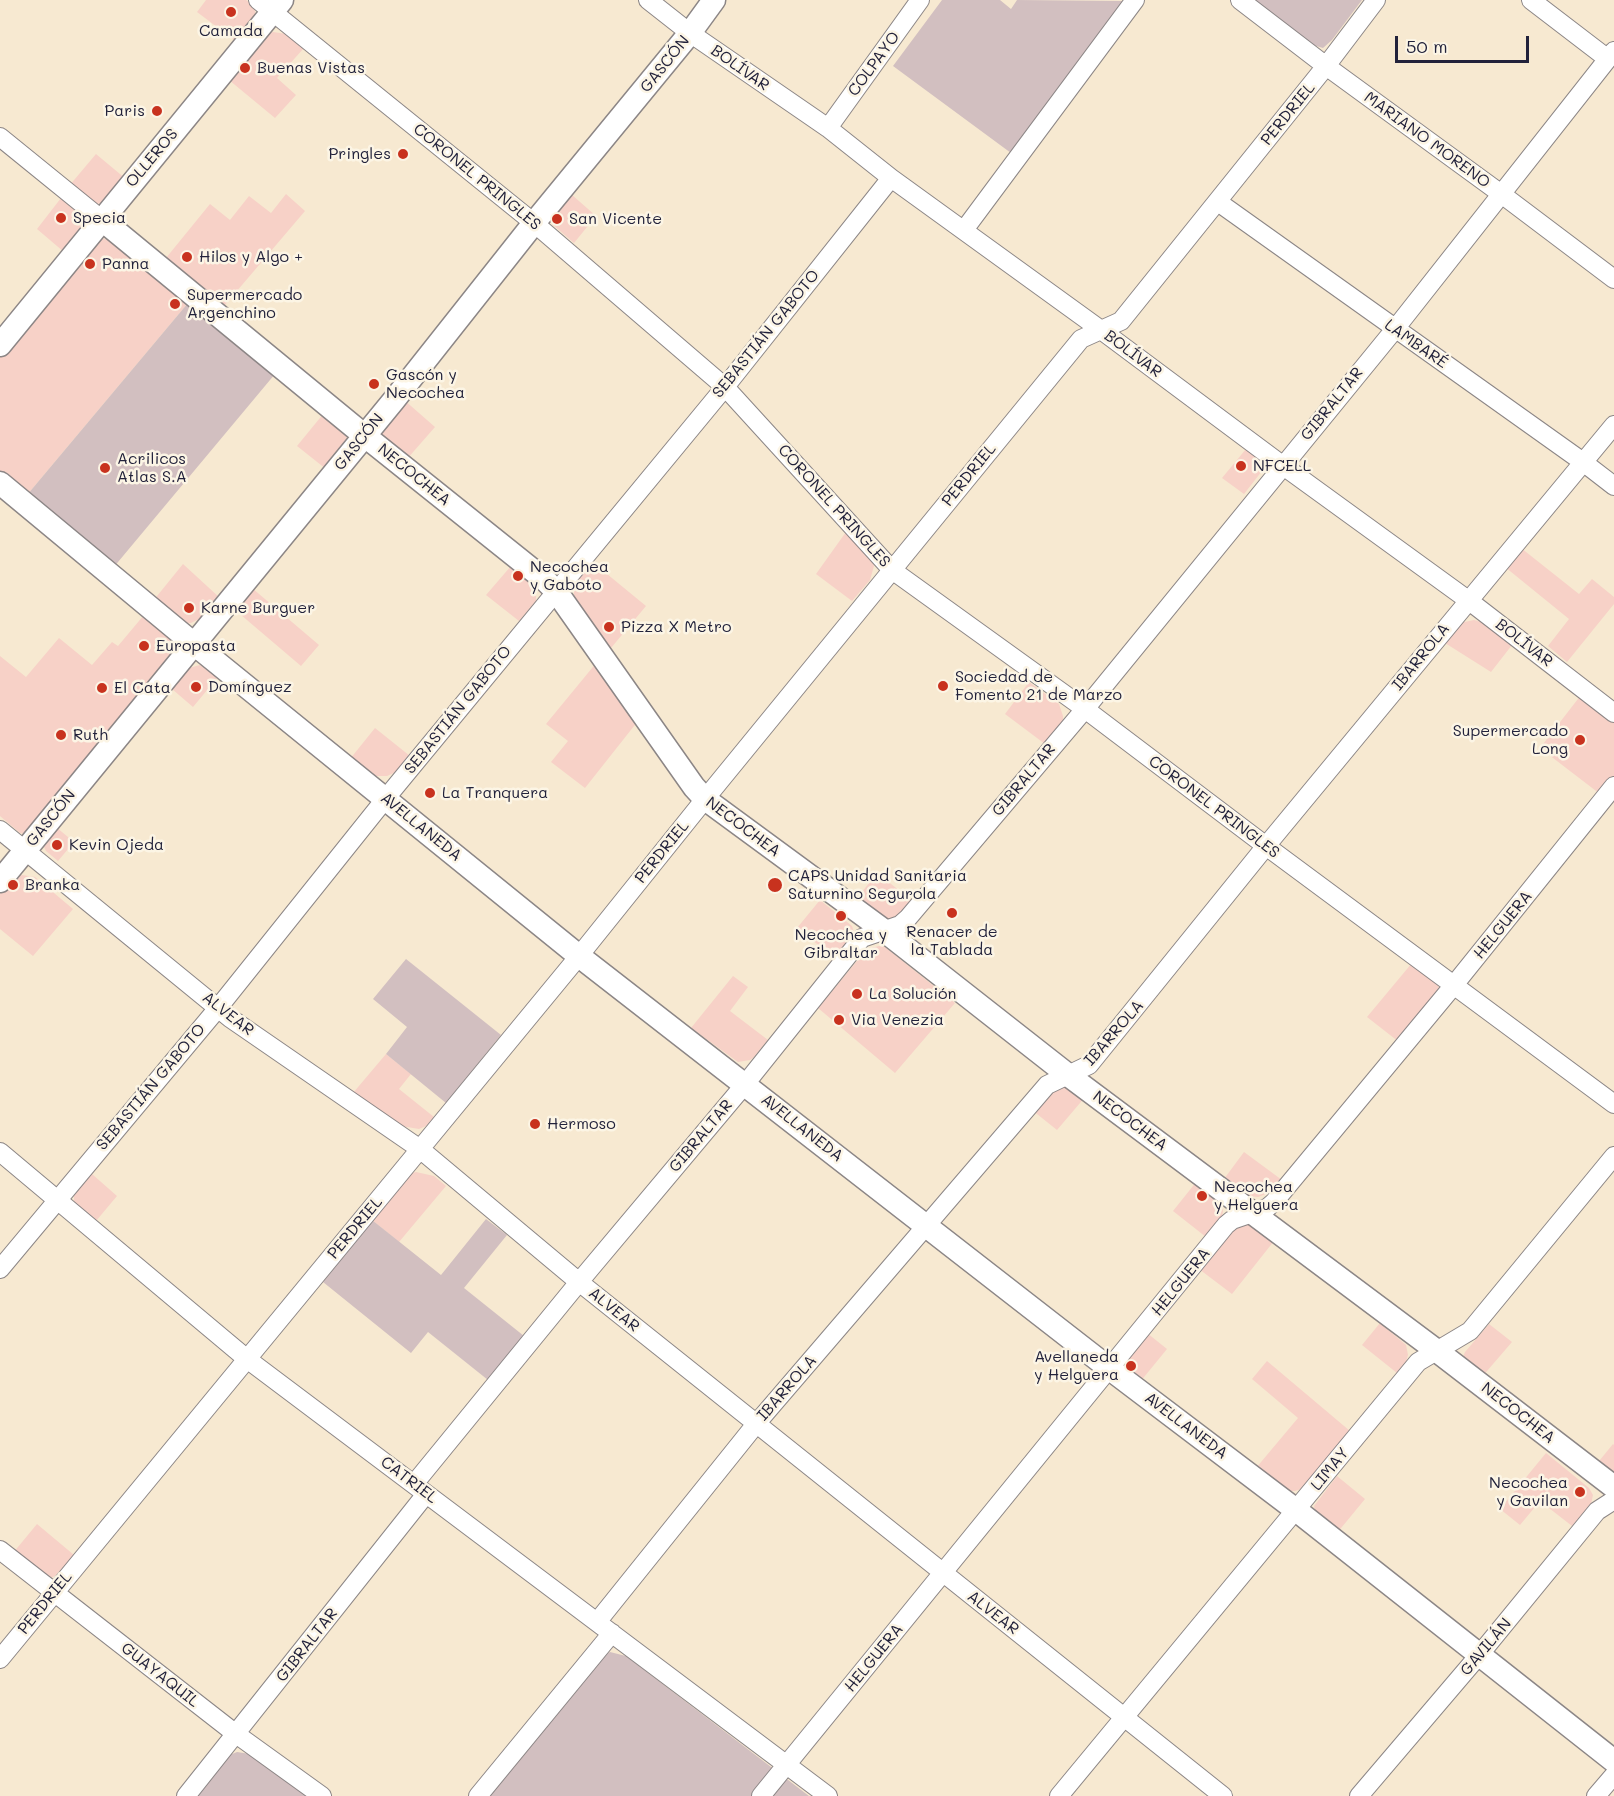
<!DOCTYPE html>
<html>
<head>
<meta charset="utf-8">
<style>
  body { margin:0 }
  #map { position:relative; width:1614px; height:1796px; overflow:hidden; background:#f7e9d1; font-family:Mali,sans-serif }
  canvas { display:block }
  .scale { position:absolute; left:1395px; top:36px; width:134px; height:27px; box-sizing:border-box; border:3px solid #22223b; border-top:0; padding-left:8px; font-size:18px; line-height:21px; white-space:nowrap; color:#22223b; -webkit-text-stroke:4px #fcf5e5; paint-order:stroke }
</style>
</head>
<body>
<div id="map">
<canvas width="1614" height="1796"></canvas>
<div class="scale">50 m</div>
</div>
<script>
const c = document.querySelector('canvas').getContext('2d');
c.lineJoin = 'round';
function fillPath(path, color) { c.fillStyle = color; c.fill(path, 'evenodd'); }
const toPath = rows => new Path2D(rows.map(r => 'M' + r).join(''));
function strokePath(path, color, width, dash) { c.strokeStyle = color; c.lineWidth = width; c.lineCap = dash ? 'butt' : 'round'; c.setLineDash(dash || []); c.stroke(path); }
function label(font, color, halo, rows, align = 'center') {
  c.font = font + ' Mali,sans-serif'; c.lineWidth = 5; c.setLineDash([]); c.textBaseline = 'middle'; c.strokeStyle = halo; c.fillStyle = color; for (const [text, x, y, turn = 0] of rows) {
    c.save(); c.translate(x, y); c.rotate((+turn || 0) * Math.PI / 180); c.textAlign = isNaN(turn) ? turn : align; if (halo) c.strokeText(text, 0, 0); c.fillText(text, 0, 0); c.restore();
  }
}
fillPath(toPath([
  [206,0,246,0,252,4,255,11,255,18,237,42,197,12],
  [273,32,287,34,304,48,277,78,296,95,275,118,229,80,267,34],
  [96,154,126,179,105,201,98,204,89,202,69,186],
  [286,194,305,211,225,305,166,258,210,204,230,220,249,196,271,213],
  [571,194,596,216,574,243,552,224,551,218],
  [61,198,81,216,84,224,82,231,64,252,37,229],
  [102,238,112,241,188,303,27,495,0,473,0,356,97,240],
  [403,399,435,427,407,459,381,437,378,431],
  [324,413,346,433,347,439,345,445,326,469,297,446],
  [1246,449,1262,461,1262,471,1244,494,1222,478],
  [846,532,873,562,874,566,870,580,852,601,816,574],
  [1521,548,1579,594,1592,579,1614,597,1614,604,1567,662,1548,646,1569,619,1505,567],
  [590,560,646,606,611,648,577,606,574,597,574,581],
  [183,564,220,598,205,616,191,623,183,623,153,601],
  [511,566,533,585,536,590,536,601,519,621,486,595],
  [252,588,319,645,301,666,234,609],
  [144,615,169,636,174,645,174,654,24,834,20,833,0,816,0,656,26,677,59,638,92,665,112,642,118,646],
  [1474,620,1481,622,1512,645,1491,672,1445,643,1460,623],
  [597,662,638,721,585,788,551,762,568,741,546,724],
  [200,665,218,677,193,707,172,689,189,668],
  [1029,682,1059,704,1063,716,1063,721,1045,744,1005,714],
  [1581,695,1614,720,1614,777,1600,794,1540,748],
  [375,728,410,756,396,772,387,776,371,776,350,759],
  [56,827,74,842,58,861,46,851,44,847,45,840],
  [877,873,914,902,894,919,884,918,858,897],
  [22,875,35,877,73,909,33,956,0,929,0,894,14,878],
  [820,900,852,926,854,932,853,938,836,959,797,928],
  [879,946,885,947,955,1003,895,1073,818,1008,867,949],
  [1412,963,1437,983,1439,988,1438,994,1399,1042,1367,1017],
  [733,976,748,987,730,1011,768,1040,754,1057,750,1060,738,1062,691,1028],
  [386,1054,411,1074,399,1089,434,1117,426,1126,419,1129,401,1126,353,1093],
  [1069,1086,1086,1096,1057,1130,1032,1110,1055,1089],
  [1244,1152,1282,1180,1271,1192,1258,1197,1247,1196,1224,1179],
  [416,1172,434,1176,446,1186,399,1242,372,1220,409,1174],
  [92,1174,117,1196,96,1221,74,1202,74,1195],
  [1197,1181,1221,1203,1223,1211,1222,1217,1206,1237,1173,1211],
  [1249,1223,1274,1241,1232,1294,1199,1269,1234,1226],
  [1380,1323,1406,1345,1408,1355,1406,1362,1397,1373,1362,1345],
  [1489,1324,1512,1342,1481,1378,1463,1357,1465,1352],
  [1147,1333,1167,1349,1140,1382,1135,1378,1129,1364,1129,1359],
  [1267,1361,1350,1431,1301,1489,1295,1491,1287,1491,1256,1468,1298,1418,1252,1379],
  [1613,1444,1614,1445,1614,1482,1595,1466],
  [1546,1453,1589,1488,1593,1495,1591,1504,1572,1526,1540,1501,1520,1525,1500,1509],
  [1337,1476,1365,1499,1337,1533,1315,1511,1314,1506],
  [37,1524,74,1555,55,1576,51,1578,13,1553]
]), '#f7d1c7');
fillPath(toPath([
  [942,0,1000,0,1011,9,1017,0,1125,1,1011,153,893,66],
  [1251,0,1362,0,1332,40,1323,48,1313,45],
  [188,303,275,374,113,568,27,495],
  [406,959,501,1035,446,1103,386,1054,407,1027,373,999],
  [486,1219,507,1235,464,1288,524,1336,488,1380,428,1332,411,1353,323,1282,372,1220,441,1275],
  [610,1652,626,1656,809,1796,485,1796,596,1661],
  [237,1752,250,1754,307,1796,193,1796,225,1757]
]), '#d2bfc0');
const minor = toPath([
  [258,0,534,223,725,387,892,570,1085,709,1266,846,1614,1104],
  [648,0,690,33,828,128,891,178,1101,330,1282,465,1468,600,1614,713],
  [1240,0,1326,66,1500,193,1614,279],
  [1531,0,1608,59],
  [828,128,920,0],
  [0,137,101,219],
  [1218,202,1583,462,1614,486],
  [964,230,1135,0],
  [0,830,230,1018,420,1149,579,1282,1223,1796],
  [0,1152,247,1359,828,1796],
  [0,1269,218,1008,386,798,725,387,891,178],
  [414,1484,579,1282,746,1083,862,938,900,925,908,918,1085,709,1395,329,1614,51],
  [0,1550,236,1734,322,1796],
  [597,1622,756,1424,1047,1085,1089,1065,1266,846,1614,425],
  [0,1659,579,956,705,799,1081,339,1121,321,1326,66,1376,0],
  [186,1796,426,1494],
  [478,1796,612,1633],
  [761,1796,1226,1225,1232,1220,1267,1208,1274,1202,1454,985,1614,786],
  [1059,1796,1418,1362,1470,1331,1614,1156],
  [1359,1796,1480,1654,1597,1511,1614,1500],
  [1596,1796,1614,1775]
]);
const tertiary = toPath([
  [101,219,365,436,545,580,556,591,694,787,705,799,882,929,1068,1075,1437,1351,1614,1487],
  [0,345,282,0],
  [0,483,194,644,579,956,1110,1369,1296,1510,1614,1761],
  [0,881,394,400,534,223,690,33,714,0]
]);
strokePath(minor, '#8c8686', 20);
strokePath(tertiary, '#8c8686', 25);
strokePath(minor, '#fff', 18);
strokePath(tertiary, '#fff', 22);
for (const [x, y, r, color] of [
  [231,12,6,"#c8321e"],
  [245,68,6,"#c8321e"],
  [157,111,6,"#c8321e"],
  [403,154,6,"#c8321e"],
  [61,218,6,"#c8321e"],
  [557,219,6,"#c8321e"],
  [187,257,6,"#c8321e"],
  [90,264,6,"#c8321e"],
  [175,304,6,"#c8321e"],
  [374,384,6,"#c8321e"],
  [1241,466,6,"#c8321e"],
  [105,468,6,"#c8321e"],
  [518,576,6,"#c8321e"],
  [189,608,6,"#c8321e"],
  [609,627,6,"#c8321e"],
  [144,646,6,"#c8321e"],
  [943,686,6,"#c8321e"],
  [196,687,6,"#c8321e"],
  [102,688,6,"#c8321e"],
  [61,735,6,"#c8321e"],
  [1580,740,6,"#c8321e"],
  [430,793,6,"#c8321e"],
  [57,845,6,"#c8321e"],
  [13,885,6,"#c8321e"],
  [775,885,8,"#c8321e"],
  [952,913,6,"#c8321e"],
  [841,916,6,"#c8321e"],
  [857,994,6,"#c8321e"],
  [839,1020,6,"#c8321e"],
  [535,1124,6,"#c8321e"],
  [1202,1196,6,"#c8321e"],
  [1131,1366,6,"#c8321e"],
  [1580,1492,6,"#c8321e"]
]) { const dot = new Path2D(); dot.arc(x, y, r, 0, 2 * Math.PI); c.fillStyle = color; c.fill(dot); strokePath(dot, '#fcf5e5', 2); }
label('16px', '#22223b', '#fcf5e5', [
  ["Camada",231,31,"center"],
  ["Buenas Vistas",257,68],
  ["Paris",145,111,"right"],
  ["Pringles",391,154,"right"],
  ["Specia",73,218],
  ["San Vicente",569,219],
  ["Hilos y Algo +",199,257],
  ["Panna",102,264],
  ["Supermercado",187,295],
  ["Argenchino",187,313],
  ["Gascón y",386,375],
  ["Necochea",386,393],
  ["Acrilicos",117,459],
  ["Atlas S.A",117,477],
  ["NFCELL",1253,466],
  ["Necochea",530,567],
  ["y Gaboto",530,585],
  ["Karne Burguer",201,608],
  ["Pizza X Metro",621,627],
  ["Europasta",156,646],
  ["Sociedad de",955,677],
  ["Fomento 21 de Marzo",955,695],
  ["Domínguez",208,687],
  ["El Cata",114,688],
  ["Supermercado",1568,731,"right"],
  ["Long",1568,749,"right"],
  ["Ruth",73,735],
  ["La Tranquera",442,793],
  ["Kevin Ojeda",69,845],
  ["CAPS Unidad Sanitaria",788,876],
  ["Saturnino Segurola",788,894],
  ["Branka",25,885],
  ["Renacer de",952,932,"center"],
  ["la Tablada",952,950,"center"],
  ["Necochea y",841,935,"center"],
  ["Gibraltar",841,953,"center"],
  ["La Solución",869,994],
  ["Via Venezia",851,1020],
  ["Hermoso",547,1124],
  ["Necochea",1214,1187],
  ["y Helguera",1214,1205],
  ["Avellaneda",1119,1357,"right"],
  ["y Helguera",1119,1375,"right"],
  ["Necochea",1568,1483,"right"],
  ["y Gavilan",1568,1501,"right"]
], 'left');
label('16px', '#22223b', '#fcf5e5', [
  ["GASCÓN",665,64,-51],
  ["COLPAYO",874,64,-54],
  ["BOLÍVAR",740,68,35],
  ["PERDRIEL",1288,114,-51],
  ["MARIANO MORENO",1427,140,36],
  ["OLLEROS",152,158,-50],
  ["CORONEL PRINGLES",477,177,39],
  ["SEBASTIÁN GABOTO",766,334,-51],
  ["LAMBARÉ",1416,344,35],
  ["BOLÍVAR",1133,354,37],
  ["GIBRALTAR",1332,404,-51],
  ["GASCÓN",359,442,-51],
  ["NECOCHEA",414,475,39],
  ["PERDRIEL",969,475,-51],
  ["CORONEL PRINGLES",834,506,48],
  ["BOLÍVAR",1524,643,38],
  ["IBARROLA",1421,657,-51],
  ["SEBASTIÁN GABOTO",458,710,-51],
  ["GIBRALTAR",1024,780,-50],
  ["CORONEL PRINGLES",1214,807,37],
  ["GASCÓN",51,818,-51],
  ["AVELLANEDA",421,827,39],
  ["NECOCHEA",743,827,37],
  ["PERDRIEL",662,852,-51],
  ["HELGUERA",1503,925,-51],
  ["ALVEAR",228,1014,38],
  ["IBARROLA",1114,1033,-49],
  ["SEBASTIÁN GABOTO",151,1087,-50],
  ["NECOCHEA",1130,1121,37],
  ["AVELLANEDA",802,1128,38],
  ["GIBRALTAR",701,1136,-50],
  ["PERDRIEL",355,1228,-50],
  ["HELGUERA",1181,1282,-51],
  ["ALVEAR",614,1310,39],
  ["IBARROLA",787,1388,-49],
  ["NECOCHEA",1518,1413,38],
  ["AVELLANEDA",1186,1426,37],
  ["LIMAY",1330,1469,-51],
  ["CATRIEL",409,1480,37],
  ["PERDRIEL",45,1603,-51],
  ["ALVEAR",993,1613,38],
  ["GIBRALTAR",307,1645,-52],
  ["GAVILÁN",1486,1647,-50],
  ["HELGUERA",874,1658,-51],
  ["GUAYAQUIL",160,1675,38]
]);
</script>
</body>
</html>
